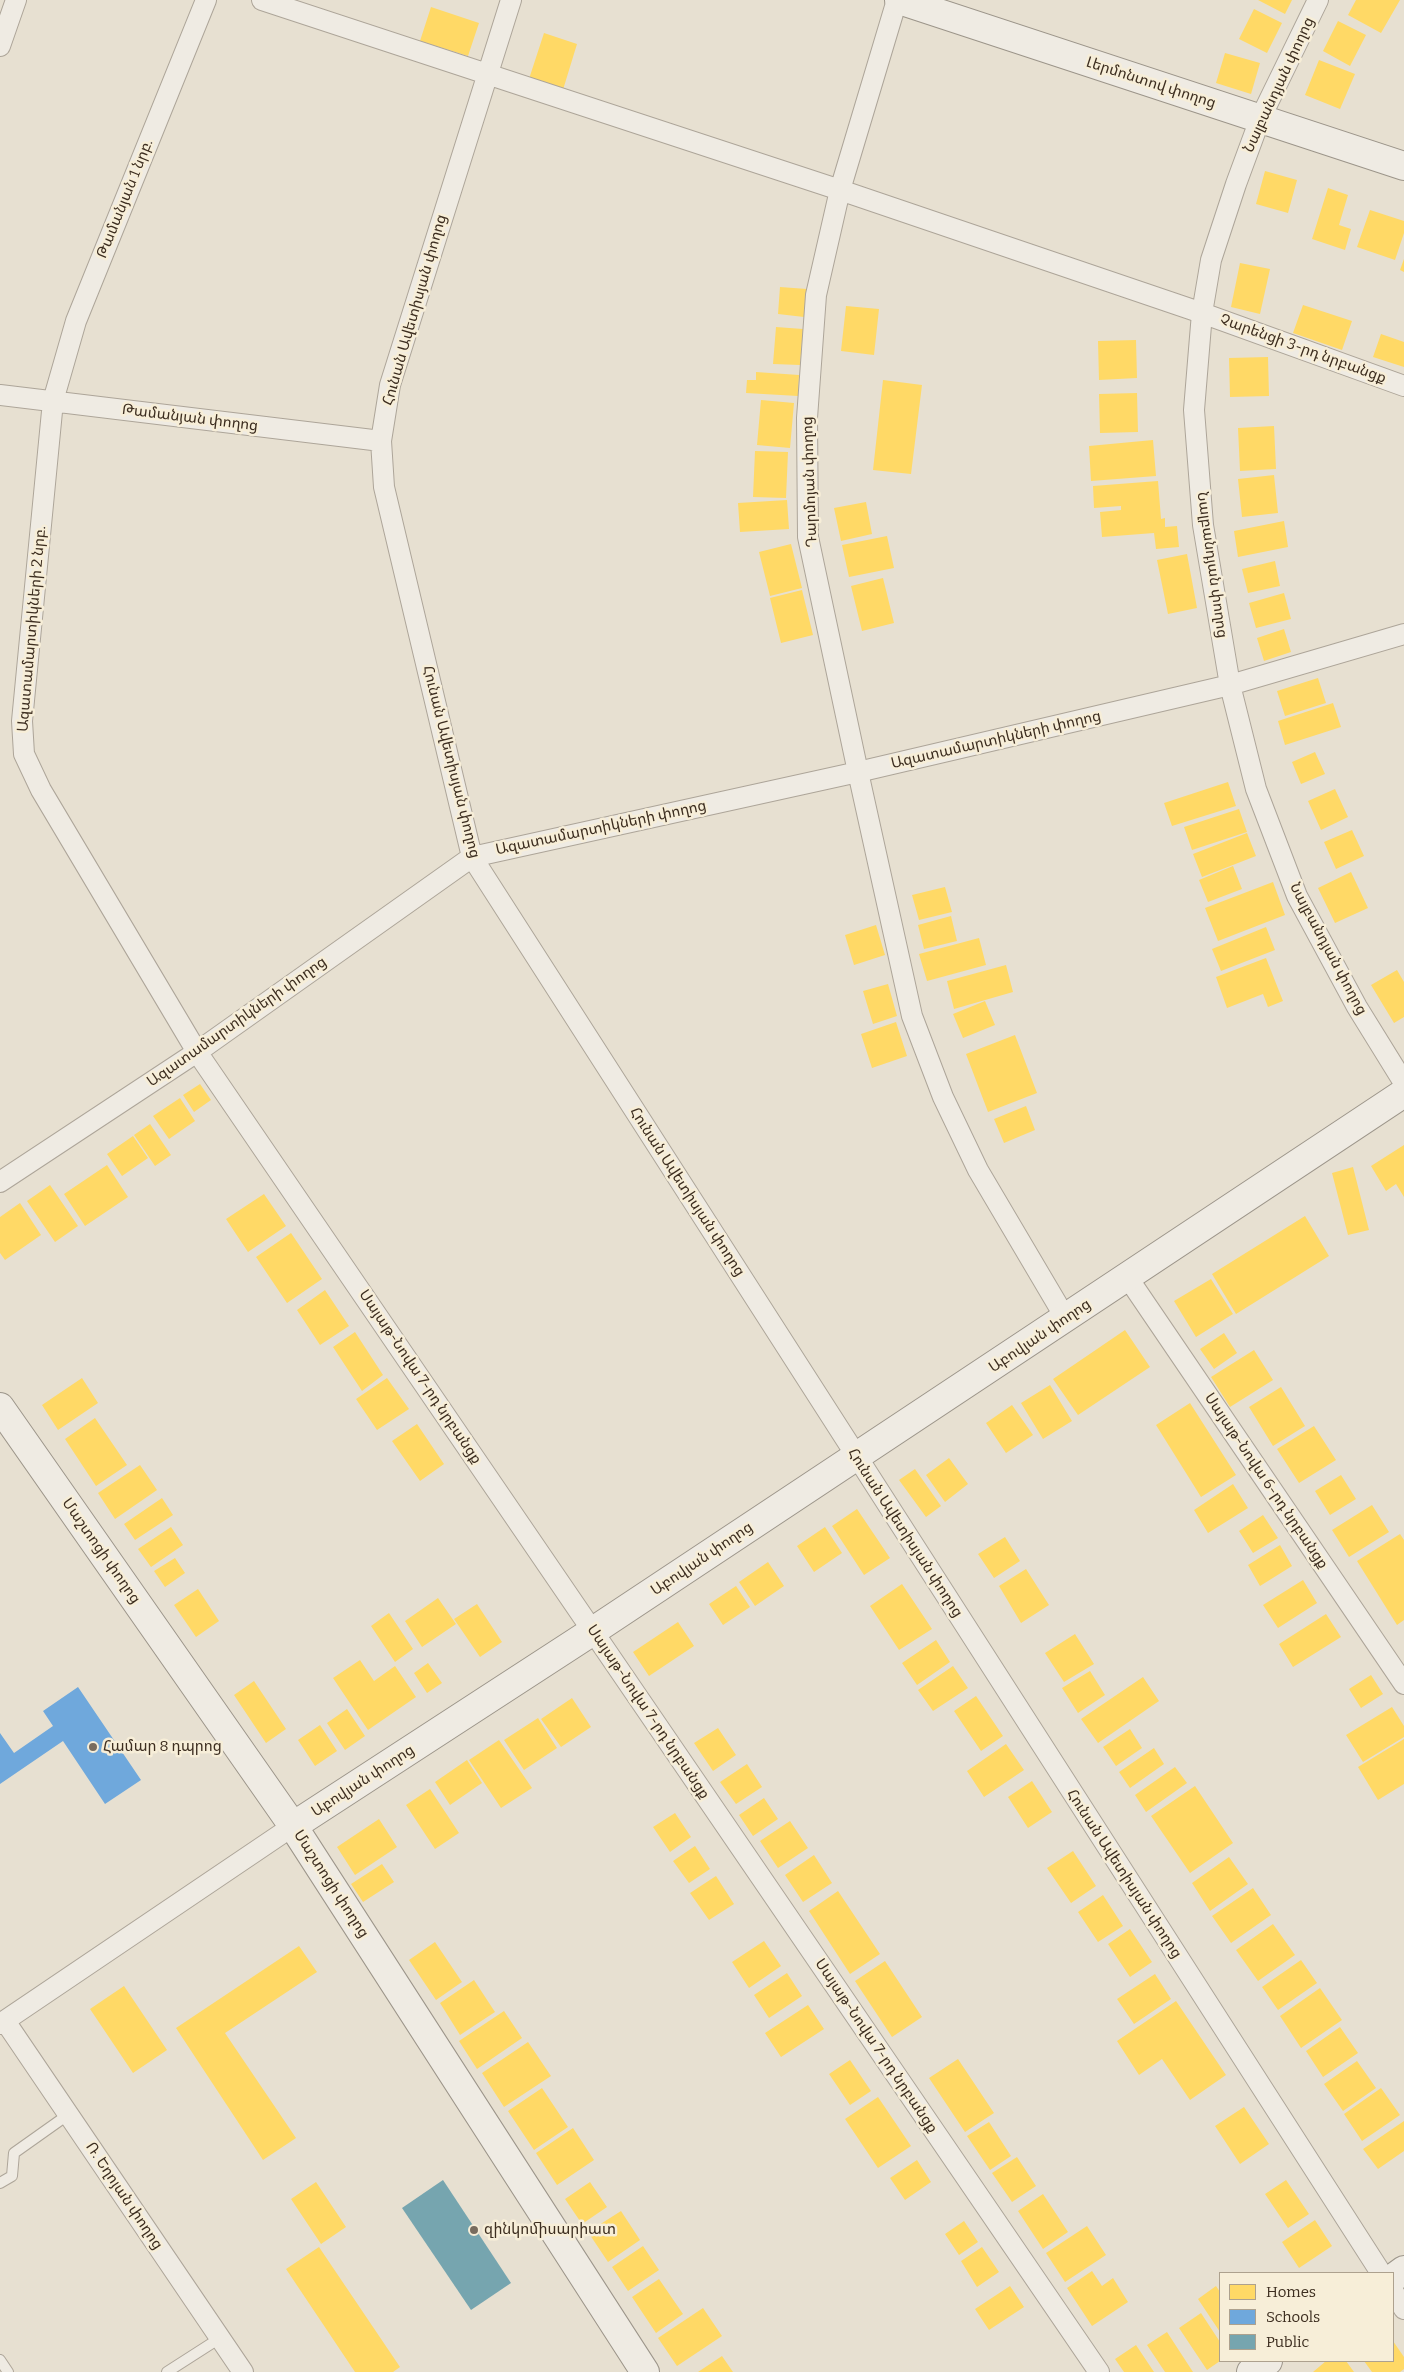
<!DOCTYPE html>
<html>
<head>
<meta charset="utf-8">
<style>
  body { margin:0 }
  #map { position:relative; width:1404px; height:2372px; overflow:hidden; background:#e7e0d1; font-family:Bitter,serif }
  canvas { display:block }
  .legend { position:absolute; left:1219px; top:2272px; width:175px; height:90px; box-sizing:border-box; background:#f7eed8; border:1px solid #ada18e; margin:0; padding:6px 9px; list-style:none; font-size:15px; color:#3d2e20 }
  .legend li { display:flex; align-items:center; gap:10px; height:25px }
  .legend b { width:25px; border:1px solid #ada18e }
</style>
</head>
<body>
<div id="map">
<canvas width="1404" height="2372"></canvas>
<ul class="legend">
<li><b style="height:14px;background:#ffd966"></b>Homes</li>
<li><b style="height:14px;background:#6fa8dc"></b>Schools</li>
<li><b style="height:14px;background:#76a5af"></b>Public</li>
</ul>
</div>
<script>
const c = document.querySelector('canvas').getContext('2d');
c.lineJoin = 'round';
function fillPath(path, color) { c.fillStyle = color; c.fill(path, 'evenodd'); }
const toPath = rows => new Path2D(rows.map(r => 'M' + r).join(''));
function strokePath(path, color, width, dash) { c.strokeStyle = color; c.lineWidth = width; c.lineCap = dash ? 'butt' : 'round'; c.setLineDash(dash || []); c.stroke(path); }
function label(font, color, halo, rows, align = 'center') {
  c.font = font + ' Bitter,"Noto Sans Armenian",serif'; c.lineWidth = 5; c.setLineDash([]); c.textBaseline = 'middle'; c.strokeStyle = halo; c.fillStyle = color; for (const [text, x, y, turn = 0] of rows) {
    c.save(); c.translate(x, y); c.rotate((+turn || 0) * Math.PI / 180); c.textAlign = isNaN(turn) ? turn : align; if (halo) c.strokeText(text, 0, 0); c.fillText(text, 0, 0); c.restore();
  }
}
fillPath(toPath([
  [1258,0,1292,0,1285,14],
  [1356,0,1400,0,1381,33,1348,15],
  [431,7,479,23,468,56,420,41],
  [1254,9,1282,23,1267,53,1239,39],
  [1338,21,1366,35,1350,66,1323,51],
  [544,33,577,44,562,93,528,82],
  [1225,53,1260,63,1251,94,1216,83],
  [1319,60,1355,74,1340,109,1305,95],
  [1265,171,1297,180,1288,213,1256,204],
  [1328,188,1348,195,1339,225,1351,229,1345,250,1312,239],
  [1370,210,1404,221,1404,233,1395,260,1357,247],
  [1404,259,1404,272,1400,270],
  [1240,263,1270,269,1260,314,1231,307],
  [780,287,807,289,804,317,778,314],
  [1303,305,1352,321,1342,350,1293,333],
  [846,306,879,309,874,355,841,351],
  [776,327,803,329,800,365,773,364],
  [1381,334,1404,342,1404,367,1373,357],
  [1136,340,1137,378,1099,380,1098,341],
  [1268,357,1269,396,1230,397,1229,358],
  [756,372,799,375,798,396,746,393,747,380,756,380],
  [883,380,922,385,911,474,873,470],
  [1137,393,1138,432,1100,433,1099,394],
  [761,400,794,403,790,448,757,445],
  [1274,426,1276,469,1240,471,1238,428],
  [1153,440,1156,476,1091,481,1089,446],
  [755,451,788,452,786,498,753,497],
  [1274,475,1278,513,1242,517,1238,479],
  [1158,481,1161,519,1165,518,1165,527,1177,526,1179,547,1156,549,1154,533,1102,537,1100,512,1121,510,1121,506,1094,508,1093,486],
  [787,500,789,529,740,532,738,503],
  [866,502,872,534,841,541,834,508],
  [1284,521,1288,547,1238,557,1234,531],
  [887,536,894,568,849,577,842,545],
  [791,544,802,588,770,596,759,552],
  [1187,554,1197,608,1168,614,1157,560],
  [1275,561,1280,586,1248,593,1242,569],
  [883,578,894,623,862,631,851,586],
  [802,590,813,635,781,643,770,598],
  [1284,593,1291,619,1256,628,1249,603],
  [1284,629,1291,652,1264,661,1257,638],
  [1318,678,1326,703,1285,716,1277,691],
  [1333,703,1341,727,1285,745,1278,721],
  [1315,752,1325,774,1301,784,1292,762],
  [1228,782,1236,806,1172,826,1164,803],
  [1335,789,1348,817,1321,830,1308,801],
  [1239,809,1247,832,1192,850,1184,827],
  [1352,830,1364,856,1336,869,1324,842],
  [1247,833,1256,856,1202,877,1193,854],
  [1233,866,1242,889,1208,902,1199,880],
  [1351,872,1368,908,1335,923,1318,888],
  [1273,882,1285,915,1218,941,1205,908],
  [945,887,952,912,919,920,912,895],
  [951,916,957,941,924,949,918,925],
  [876,925,885,955,854,965,845,935],
  [1266,927,1275,950,1221,971,1212,949],
  [979,938,986,965,927,981,919,954],
  [1266,958,1283,1001,1268,1007,1263,994,1227,1008,1216,977],
  [1006,965,1013,992,954,1009,947,981],
  [1397,970,1404,982,1404,1017,1394,1023,1371,985],
  [888,984,897,1016,873,1024,863,991],
  [985,1001,995,1025,963,1038,953,1014],
  [896,1022,907,1056,872,1068,861,1034],
  [1015,1035,1037,1093,988,1112,966,1054],
  [200,1084,211,1100,194,1112,183,1095],
  [180,1098,195,1121,169,1139,153,1116],
  [1026,1106,1035,1130,1004,1143,994,1119],
  [150,1124,171,1155,155,1166,134,1135],
  [133,1136,148,1158,122,1176,107,1154],
  [1404,1145,1404,1197,1396,1184,1386,1191,1371,1166],
  [107,1165,128,1197,85,1226,64,1194],
  [1353,1167,1369,1230,1348,1235,1332,1173],
  [50,1185,78,1226,55,1242,27,1201],
  [264,1194,286,1226,248,1252,226,1219],
  [20,1203,41,1235,5,1260,0,1253,0,1217],
  [1305,1216,1329,1256,1236,1314,1212,1274],
  [291,1233,322,1279,287,1303,256,1257],
  [1211,1279,1233,1314,1196,1337,1174,1301],
  [325,1290,349,1326,320,1345,297,1310],
  [1125,1330,1150,1367,1078,1415,1053,1379],
  [355,1332,383,1375,362,1391,333,1347],
  [1224,1333,1237,1353,1214,1369,1200,1349],
  [1254,1350,1273,1380,1230,1407,1211,1377],
  [82,1378,98,1403,58,1430,42,1405],
  [387,1378,409,1409,377,1430,356,1399],
  [1050,1385,1072,1421,1043,1439,1021,1403],
  [1281,1387,1305,1426,1273,1446,1249,1407],
  [1190,1403,1236,1475,1201,1497,1156,1425],
  [1012,1405,1033,1435,1006,1453,986,1423],
  [95,1418,127,1465,96,1486,65,1439],
  [417,1424,444,1464,420,1481,392,1441],
  [1314,1426,1336,1460,1299,1483,1277,1449],
  [949,1458,968,1484,945,1502,926,1475],
  [140,1465,157,1490,115,1519,98,1493],
  [915,1469,941,1506,926,1517,899,1480],
  [1341,1475,1356,1499,1330,1515,1315,1491],
  [1233,1484,1248,1508,1208,1533,1194,1510],
  [162,1498,173,1515,135,1540,124,1524],
  [1372,1505,1389,1532,1349,1557,1332,1530],
  [857,1509,890,1558,864,1575,832,1526],
  [1263,1515,1278,1538,1253,1553,1239,1531],
  [171,1527,183,1545,151,1567,138,1549],
  [825,1527,842,1553,814,1572,797,1546],
  [1400,1534,1404,1540,1404,1620,1397,1625,1357,1561],
  [1005,1537,1020,1561,994,1578,978,1554],
  [1280,1545,1292,1566,1260,1586,1248,1565],
  [175,1558,185,1573,165,1587,154,1571],
  [768,1562,784,1586,755,1606,739,1582],
  [1026,1569,1049,1605,1021,1623,999,1586],
  [1303,1580,1317,1603,1278,1628,1263,1605],
  [902,1584,932,1629,899,1650,870,1606],
  [736,1586,750,1607,723,1625,709,1604],
  [198,1589,219,1621,196,1637,174,1605],
  [438,1598,456,1624,422,1647,405,1621],
  [477,1604,502,1642,480,1657,454,1619],
  [389,1613,413,1649,395,1662,371,1626],
  [1326,1614,1341,1637,1293,1667,1279,1644],
  [678,1622,694,1646,649,1676,633,1652],
  [1075,1634,1094,1664,1064,1682,1045,1653],
  [936,1640,950,1662,917,1685,902,1663],
  [360,1660,374,1681,395,1666,416,1697,368,1730,333,1678],
  [428,1663,442,1683,427,1693,414,1673],
  [953,1666,968,1688,933,1711,918,1690],
  [1090,1671,1105,1695,1078,1713,1062,1688],
  [1371,1675,1383,1694,1361,1708,1349,1689],
  [1143,1677,1159,1701,1098,1743,1081,1719],
  [254,1681,286,1729,266,1743,234,1695],
  [976,1696,1003,1736,981,1751,954,1711],
  [572,1698,591,1727,561,1747,541,1719],
  [1392,1707,1404,1726,1404,1737,1363,1762,1346,1735],
  [347,1709,365,1736,345,1750,327,1723],
  [538,1718,557,1748,524,1770,504,1740],
  [320,1725,337,1751,315,1766,298,1740],
  [718,1728,736,1755,713,1771,694,1743],
  [1130,1729,1142,1748,1116,1766,1103,1747],
  [1404,1739,1404,1784,1378,1800,1358,1767],
  [499,1740,532,1788,501,1808,469,1760],
  [1006,1744,1024,1770,984,1797,967,1771],
  [1154,1748,1164,1764,1130,1788,1119,1772],
  [467,1760,482,1783,450,1805,435,1782],
  [747,1764,762,1787,736,1804,720,1782],
  [1175,1767,1187,1783,1146,1812,1135,1795],
  [1032,1781,1052,1812,1028,1828,1008,1797],
  [1195,1786,1233,1843,1190,1873,1151,1816],
  [430,1789,459,1833,435,1849,406,1805],
  [764,1798,778,1819,753,1836,739,1815],
  [675,1813,691,1837,670,1852,653,1827],
  [379,1819,397,1847,355,1875,337,1847],
  [790,1821,808,1848,778,1868,760,1841],
  [695,1846,710,1869,689,1883,673,1861],
  [1073,1851,1096,1886,1071,1903,1047,1868],
  [814,1855,832,1883,803,1902,785,1875],
  [1229,1857,1248,1884,1210,1911,1192,1883],
  [382,1864,394,1882,363,1902,351,1884],
  [716,1876,734,1904,709,1920,690,1893],
  [1253,1888,1271,1915,1231,1943,1212,1916],
  [838,1891,880,1954,850,1974,809,1911],
  [1103,1895,1123,1926,1098,1942,1078,1912],
  [1273,1924,1295,1955,1258,1981,1236,1950],
  [1130,1929,1152,1962,1130,1977,1108,1944],
  [764,1941,781,1966,749,1988,732,1962],
  [435,1942,462,1982,436,2000,409,1960],
  [299,1946,317,1972,225,2033,296,2138,263,2160,176,2028],
  [1301,1960,1317,1983,1278,2010,1262,1987],
  [885,1961,922,2017,892,2037,855,1981],
  [787,1973,802,1996,769,2018,754,1995],
  [1155,1974,1171,1999,1134,2024,1117,1999],
  [474,1980,495,2012,460,2035,440,2003],
  [124,1986,167,2050,133,2073,90,2009],
  [1320,1988,1342,2020,1301,2048,1280,2016],
  [1176,2001,1226,2075,1190,2100,1162,2059,1139,2075,1117,2041],
  [808,2005,824,2029,781,2057,765,2033],
  [504,2011,522,2038,477,2069,459,2041],
  [1340,2027,1358,2053,1323,2077,1306,2051],
  [528,2042,551,2076,504,2107,482,2073],
  [958,2059,994,2113,965,2132,929,2078],
  [850,2060,871,2091,850,2105,829,2074],
  [1357,2061,1376,2088,1343,2111,1324,2084],
  [542,2088,568,2127,534,2150,508,2111],
  [1381,2088,1400,2115,1362,2141,1344,2114],
  [878,2097,911,2146,878,2168,845,2119],
  [1244,2107,1269,2144,1240,2164,1215,2126],
  [1404,2121,1404,2151,1378,2169,1363,2149],
  [989,2122,1011,2156,990,2170,967,2136],
  [573,2128,594,2160,557,2185,536,2153],
  [1017,2157,1036,2186,1012,2202,992,2173],
  [917,2160,931,2182,905,2200,890,2178],
  [1286,2180,1309,2214,1288,2228,1265,2194],
  [316,2182,346,2227,321,2244,291,2199],
  [590,2182,607,2207,582,2224,565,2199],
  [1043,2194,1068,2232,1043,2249,1018,2211],
  [621,2211,640,2240,608,2262,588,2232],
  [1315,2220,1332,2246,1299,2268,1282,2242],
  [964,2221,978,2242,959,2255,945,2234],
  [1087,2226,1106,2255,1065,2282,1046,2253],
  [643,2246,659,2270,628,2291,612,2267],
  [319,2247,400,2367,393,2372,355,2372,286,2269],
  [982,2247,999,2272,977,2287,961,2261],
  [1092,2271,1102,2286,1113,2278,1128,2302,1092,2326,1067,2288],
  [659,2279,683,2314,656,2333,632,2297],
  [1010,2286,1024,2307,989,2330,975,2309],
  [1216,2286,1220,2292,1220,2332,1198,2299],
  [703,2308,722,2336,677,2366,658,2338],
  [1201,2313,1220,2342,1220,2361,1207,2370,1179,2328],
  [1167,2332,1193,2372,1165,2372,1147,2345],
  [1393,2341,1404,2357,1404,2369,1400,2372,1372,2372,1364,2361,1393,2361],
  [1136,2345,1154,2372,1124,2372,1115,2359],
  [722,2356,733,2372,698,2372],
  [1326,2361,1346,2361,1354,2372,1313,2372]
]), '#ffd966');
fillPath(toPath([
  [78,1687,141,1780,105,1804,63,1741,0,1784,0,1733,14,1753,53,1726,43,1711]
]), '#6fa8dc');
fillPath(toPath([
  [443,2180,511,2283,471,2310,402,2208]
]), '#76a5af');
const lane = toPath([
  [0,2183,12,2176,14,2153,69,2114],
  [0,2360,8,2372],
  [167,2372,220,2338]
]);
const street = toPath([
  [206,0,76,321,53,401,22,721,24,754,41,790,197,1052,1099,2372],
  [262,0,840,190,1202,313,1404,386],
  [511,0,390,385,381,441,384,487,472,857,1381,2273],
  [897,0,840,190,816,295,807,418,808,537,858,772,912,1016,943,1097,978,1170,1066,1319],
  [1318,0,1260,119,1236,184,1211,260,1202,313,1194,410,1203,525,1230,685,1256,789,1297,896,1357,1007,1404,1083],
  [0,46,16,0],
  [0,395,381,441],
  [0,1182,197,1052,472,857,858,772,1230,685,1404,634],
  [1128,1278,1404,1684],
  [5,2021,243,2372],
  [0,2024,293,1826],
  [1393,2291,1404,2309]
]);
const secondary = toPath([
  [899,0,1404,166],
  [0,1407,293,1826,645,2372],
  [293,1826,593,1631,1404,1093],
  [1393,2278,1404,2270],
  [1251,2372,1268,2361]
]);
strokePath(lane, '#ada599', 12);
strokePath(street, '#ada599', 22);
strokePath(secondary, '#9c958a', 30);
strokePath(lane, '#efebe3', 10);
strokePath(street, '#efebe3', 20);
strokePath(secondary, '#efebe3', 28);
for (const [x, y, r, color] of [
  [93,1747,5,"#786c5e"],
  [474,2230,5,"#786c5e"]
]) { const dot = new Path2D(); dot.arc(x, y, r, 0, 2 * Math.PI); c.fillStyle = color; c.fill(dot); strokePath(dot, '#f7eed8', 2); }
label('15px', '#3d2e20', '#f7eed8', [
  ["Լերմոնտով փողոց",1151,83,18],
  ["Նալբանդյան փողոց",1279,85,-65],
  ["Թամանյան 1 նրբ.",125,199,-68],
  ["Հունան Ավետիսյան փողոց",415,310,-74],
  ["Չարենցի 3-րդ նրբանցք",1303,349,20],
  ["Թամանյան փողոց",190,418,7],
  ["Դարմոյան փողոց",810,482,-92],
  ["Նալբանդյան փողոց",1212,565,82],
  ["Ազատամարտիկների 2 նրբ.",32,629,-85],
  ["Ազատամարտիկների փողոց",996,740,-13],
  ["Հունան Ավետիսյան փողոց",451,762,76],
  ["Ազատամարտիկների փողոց",601,828,-12],
  ["Նալբանդյան փողոց",1328,949,62],
  ["Ազատամարտիկների փողոց",237,1022,-35],
  ["Հունան Ավետիսյան փողոց",687,1192,57],
  ["Աբովյան փողոց",1040,1336,-34],
  ["Սայաթ-Նովա 7-րդ նրբանցք",420,1377,56],
  ["Սայաթ-Նովա 6-րդ նրբանցք",1266,1481,56],
  ["Հունան Ավետիսյան փողոց",905,1533,57],
  ["Մաշտոցի փողոց",101,1551,55],
  ["Աբովյան փողոց",702,1559,-34],
  ["Սայաթ-Նովա 7-րդ նրբանցք",648,1712,56],
  ["Աբովյան փողոց",363,1781,-33],
  ["Հունան Ավետիսյան փողոց",1124,1874,57],
  ["Մաշտոցի փողոց",331,1884,57],
  ["Սայաթ-Նովա 7-րդ նրբանցք",876,2046,56],
  ["Ռ. Եղոյան փողոց",124,2196,56]
]);
label('15px', '#3d2e20', '#f7eed8', [
  ["Համար 8 դպրոց",103,1747],
  ["զինկոմիսարիատ",484,2230]
], 'left');
</script>
</body>
</html>
